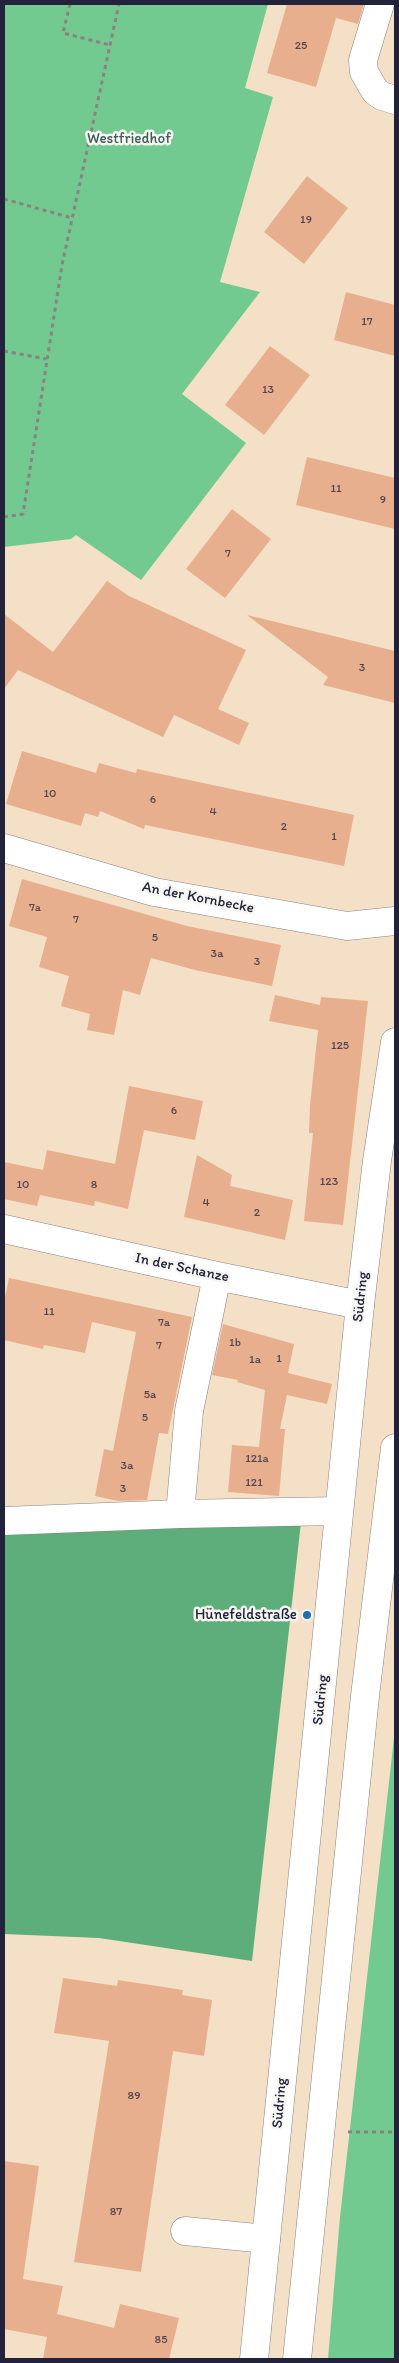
<!DOCTYPE html>
<html>
<head>
<meta charset="utf-8">
<style>
  body { margin:0 }
  #map { position:relative; width:399px; height:2363px; overflow:hidden; background:#f4e0c7; font-family:Itim,sans-serif }
  canvas { display:block }
  .frame { position:absolute; inset:0; border:5px solid #22223b; pointer-events:none }
</style>
</head>
<body>
<div id="map">
<canvas width="399" height="2363"></canvas>
<div class="frame"></div>
</div>
<script>
const c = document.querySelector('canvas').getContext('2d');
c.lineJoin = 'round';
function fillPath(path, color) { c.fillStyle = color; c.fill(path, 'evenodd'); }
const toPath = rows => new Path2D(rows.map(r => 'M' + r).join(''));
function strokePath(path, color, width, dash) { c.strokeStyle = color; c.lineWidth = width; c.lineCap = dash ? 'butt' : 'round'; c.setLineDash(dash || []); c.stroke(path); }
function label(font, color, halo, rows, align = 'center') {
  c.font = font + ' Itim,sans-serif'; c.lineWidth = 5; c.setLineDash([]); c.textBaseline = 'middle'; c.strokeStyle = halo; c.fillStyle = color; for (const [text, x, y, turn = 0] of rows) {
    c.save(); c.translate(x, y); c.rotate((+turn || 0) * Math.PI / 180); c.textAlign = isNaN(turn) ? turn : align; if (halo) c.strokeText(text, 0, 0); c.fillText(text, 0, 0); c.restore();
  }
}
fillPath(toPath([
  [4,4,268,4,245,88,273,97,220,282,260,292,182,394,246,443,141,580,76,535,71,539,4,547],
  [395,1729,395,2359,328,2359,340,2217]
]), '#72ca90');
fillPath(toPath([
  [301,1522,252,1961,99,1938,4,1934,4,1533]
]), '#5dae7a');
fillPath(toPath([
  [287,4,364,4,358,24,336,18,316,87,267,73],
  [307,176,348,208,304,264,264,232],
  [346,292,395,305,395,356,334,340],
  [270,346,310,375,264,435,225,405],
  [307,457,395,478,395,529,296,505],
  [232,509,271,539,225,598,186,569],
  [107,581,129,596,246,650,218,709,249,723,239,745,174,715,163,737,18,670,4,689,4,614,53,652],
  [247,615,395,651,395,703,323,685,328,677],
  [22,751,96,773,99,763,136,773,137,769,354,815,344,866,145,825,144,829,100,811,98,817,85,813,81,826,6,804],
  [22,879,187,926,281,945,272,986,195,970,151,958,140,995,123,990,114,1035,87,1030,90,1014,61,1006,69,976,39,967,47,937,9,926],
  [275,995,320,1005,321,997,368,1001,343,1225,304,1221,313,1133,309,1133,310,1105,318,1030,269,1021],
  [129,1086,203,1101,195,1140,144,1130,128,1209,95,1201,94,1206,40,1195,37,1206,4,1199,4,1162,43,1170,47,1150,115,1164],
  [197,1155,232,1175,230,1186,293,1200,285,1240,184,1217],
  [9,1278,192,1317,168,1434,159,1433,147,1500,118,1501,95,1496,104,1449,113,1451,136,1332,92,1322,85,1353,44,1345,43,1349,4,1340,4,1302],
  [223,1324,294,1344,288,1373,332,1384,327,1404,287,1395,280,1429,285,1429,279,1496,228,1492,232,1445,259,1447,265,1390,237,1382,238,1380,212,1375],
  [63,1978,117,1986,118,1980,183,1990,182,1995,212,2000,204,2056,173,2051,141,2272,74,2262,109,2041,54,2033],
  [4,2161,39,2166,23,2279,63,2286,57,2314,114,2328,120,2304,179,2318,169,2359,43,2359,47,2337,4,2329]
]), '#e7af8d');
const minor = toPath([
  [380,4,363,60,364,72,375,91,382,96,395,100],
  [4,848,154,892,347,926,395,921],
  [4,1229,217,1276,360,1305],
  [180,1514,189,1411,217,1276],
  [4,1521,180,1514,338,1511],
  [185,2231,266,2239]
]);
const major = toPath([
  [254,2359,360,1305,377,1161,395,1042],
  [297,2359,365,1696,395,1448]
]);
strokePath(minor, '#8b8181', 29);
strokePath(major, '#8b8181', 29);
strokePath(toPath([
  [70,4,63,33,110,45],
  [4,199,72,218],
  [4,351,46,359],
  [4,517,23,514,62,265,119,4],
  [348,2132,395,2132]
]), '#8b8181', 3, [4, 4]);
strokePath(minor, '#fff', 28);
strokePath(major, '#fff', 28);
for (const [x, y, r, color] of [
  [307,1615,5,"#1f6fb2"]
]) { const dot = new Path2D(); dot.arc(x, y, r, 0, 2 * Math.PI); c.fillStyle = color; c.fill(dot); strokePath(dot, '#f6f6f2', 2); }
label('12px', '#534550', null, [
  ["25",301,46],
  ["19",306,220],
  ["17",367,322],
  ["13",268,390],
  ["11",336,489],
  ["9",383,500],
  ["7",228,554],
  ["3",362,668],
  ["10",50,794],
  ["6",153,800],
  ["4",213,812],
  ["2",284,827],
  ["1",334,837],
  ["7a",35,908],
  ["7",76,920],
  ["5",155,938],
  ["3a",217,954],
  ["3",257,962],
  ["125",340,1046],
  ["6",174,1111],
  ["123",329,1182],
  ["10",23,1185],
  ["8",94,1185],
  ["4",206,1203],
  ["2",257,1213],
  ["11",49,1312],
  ["7a",164,1323],
  ["1b",235,1343],
  ["7",159,1346],
  ["1",279,1359],
  ["1a",255,1360],
  ["5a",150,1395],
  ["5",145,1418],
  ["121a",257,1459],
  ["3a",127,1466],
  ["121",254,1483],
  ["3",123,1489],
  ["89",134,2096],
  ["87",116,2212],
  ["85",161,2340]
]);
label('15px', '#3e5d59', '#f6f6f2', [
  ["Westfriedhof",129,139]
]);
label('15px', '#22223b', '#f6f6f2', [
  ["An der Kornbecke",198,898,11],
  ["In der Schanze",182,1268,12],
  ["Südring",361,1297,-84],
  ["Südring",321,1700,-84],
  ["Südring",280,2103,-85]
]);
label('15px', '#22223b', '#f6f6f2', [
  ["Hünefeldstraße",297,1615]
], 'right');
</script>
</body>
</html>
